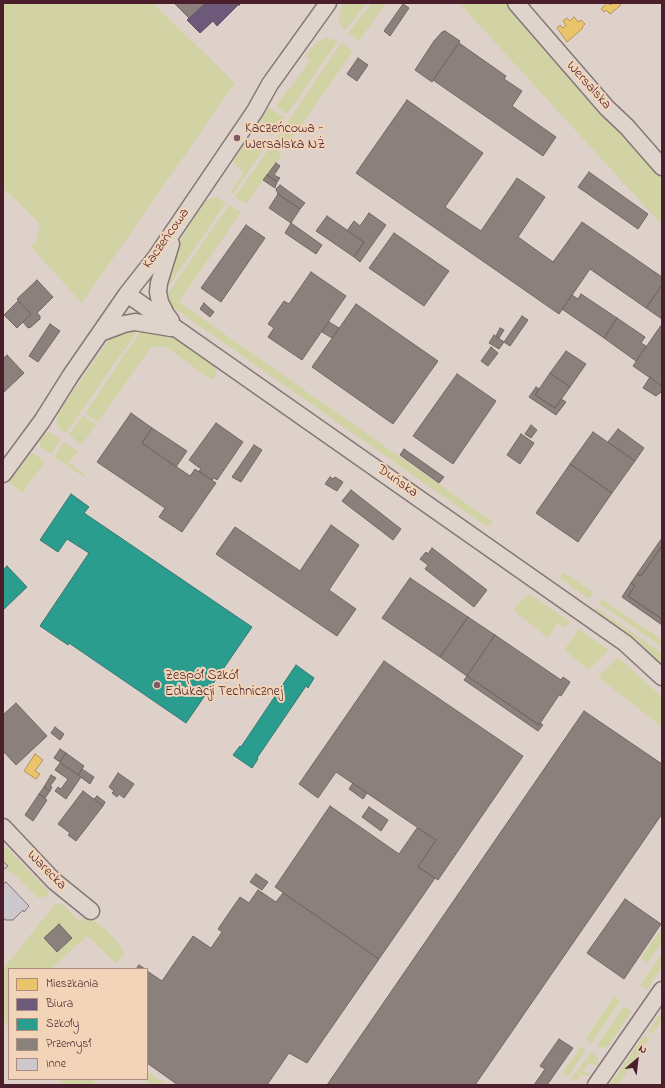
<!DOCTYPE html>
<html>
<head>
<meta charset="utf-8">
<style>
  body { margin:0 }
  #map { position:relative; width:665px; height:1088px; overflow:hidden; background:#ddd1ca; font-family:"Indie Flower",sans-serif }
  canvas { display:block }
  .frame { position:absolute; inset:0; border:4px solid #4a1f2b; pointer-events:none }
  .legend { position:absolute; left:8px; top:968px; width:140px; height:112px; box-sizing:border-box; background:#f2d5b8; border:1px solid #af8c80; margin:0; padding:5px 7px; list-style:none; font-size:12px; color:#4a1f2b }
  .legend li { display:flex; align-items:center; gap:8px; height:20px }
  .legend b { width:20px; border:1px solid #af8c80 }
  .north { position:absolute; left:617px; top:1040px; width:40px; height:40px; -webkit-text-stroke:3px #f2d5b8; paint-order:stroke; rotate:28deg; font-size:11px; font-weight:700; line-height:16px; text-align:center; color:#4a1f2b }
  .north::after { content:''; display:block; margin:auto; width:14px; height:18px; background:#4a1f2b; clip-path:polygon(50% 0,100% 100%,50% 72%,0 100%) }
</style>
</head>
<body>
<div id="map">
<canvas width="665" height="1088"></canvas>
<div class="frame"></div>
<ul class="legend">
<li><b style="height:11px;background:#e9c46a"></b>Mieszkania</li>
<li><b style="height:11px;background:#6d597a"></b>Biura</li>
<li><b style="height:11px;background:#2a9d8f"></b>Szkoły</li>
<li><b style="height:11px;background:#8a817c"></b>Przemysł</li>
<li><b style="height:11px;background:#ccc8ce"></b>Inne</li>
</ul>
<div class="north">N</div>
</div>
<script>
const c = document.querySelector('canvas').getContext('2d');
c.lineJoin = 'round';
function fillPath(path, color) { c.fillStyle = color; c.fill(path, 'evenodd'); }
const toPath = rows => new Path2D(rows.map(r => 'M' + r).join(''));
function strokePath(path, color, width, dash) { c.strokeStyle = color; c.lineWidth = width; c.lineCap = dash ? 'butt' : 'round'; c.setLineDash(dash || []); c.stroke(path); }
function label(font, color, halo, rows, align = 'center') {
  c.font = font + ' "Indie Flower",sans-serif'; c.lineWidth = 4; c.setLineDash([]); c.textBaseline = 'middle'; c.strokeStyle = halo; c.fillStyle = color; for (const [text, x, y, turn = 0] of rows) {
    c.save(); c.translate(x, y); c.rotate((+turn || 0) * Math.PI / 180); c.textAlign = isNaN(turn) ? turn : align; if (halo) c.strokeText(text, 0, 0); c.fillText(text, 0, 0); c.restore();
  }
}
fillPath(toPath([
  [3,3,153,3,235,83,82,303,31,247,36,241,40,224,3,188],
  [343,3,367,3,345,30,339,21,339,14],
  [372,3,386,3,359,41,348,33],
  [459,3,509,3,662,173,662,225],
  [326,38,338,41,287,114,276,106,288,89,289,90,310,60,305,57,310,49,316,43],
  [341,43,353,51,287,146,276,139],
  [269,107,285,118,272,136,264,131,262,125,261,119],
  [254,138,258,138,267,144,232,195,230,193,244,172,236,166,233,161,247,140],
  [271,146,282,154,246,204,235,197],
  [211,198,217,198,226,203,162,296,175,250,189,226,205,201],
  [229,205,241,212,179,302,493,522,487,527,171,306,169,300,168,293],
  [141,326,66,433,59,429,56,423,58,413,112,335],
  [144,326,157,330,185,343,216,366,216,375,212,380,166,347,151,347,98,422,85,413],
  [83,415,96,424,82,445,69,435],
  [48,432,51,433,61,440,51,454,41,448,40,444,40,440,44,434],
  [64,442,78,451,69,463,86,475,84,477,54,457],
  [30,454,35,454,45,462,22,493,9,482],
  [563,572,594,593,589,599,560,578],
  [530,594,570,622,565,628,558,623,548,638,513,610,523,598],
  [602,599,662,640,662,647,599,603],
  [596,608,662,653,662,670,594,612],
  [579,629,609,650,589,670,564,650],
  [618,657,662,697,662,727,598,677],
  [3,847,7,848,49,892,47,896,39,898,36,896,14,874,5,869,8,866,3,861],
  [55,904,60,904,64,906,80,922,85,915,104,928,117,941,125,953,116,963,87,936,51,969,9,969,9,1027,3,1021,3,969],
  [661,929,662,930,662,942,648,963,641,958],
  [662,952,662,967,647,990,640,985],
  [614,997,620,1001,592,1043,586,1038],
  [624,1006,632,1011,608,1046,603,1048,600,1047,597,1045],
  [662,1011,662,1021,652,1034,648,1032],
  [644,1035,649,1039,618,1085,610,1085],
  [581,1046,586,1050,569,1075,566,1076,562,1073],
  [591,1052,598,1058,598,1061,597,1066,588,1063,583,1071,591,1074,589,1076,581,1074,576,1082,571,1079],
  [147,1071,167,1085,151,1085,142,1079,147,1079],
  [59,1079,94,1079,93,1081,99,1085,65,1085]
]), '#d2d3a5');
const homes = toPath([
  [607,3,611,5,613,3,619,3,621,5,610,14,606,10,604,12,601,9,607,3],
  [574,17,578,22,581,20,585,24,582,27,583,28,567,42,557,28,560,25,563,28,566,25,563,21,567,18,570,21,574,17],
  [35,754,43,760,35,771,40,774,36,779,24,771,35,754]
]);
fillPath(homes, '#e9c46a');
strokePath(homes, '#b99257', 1);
const offices = toPath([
  [205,3,238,3,240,5,238,5,217,26,213,21,200,33,187,20,205,3]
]);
fillPath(offices, '#6d597a');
strokePath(offices, '#624862', 1);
const schools = toPath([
  [71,494,89,507,84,513,252,627,186,723,69,643,68,645,40,626,89,553,67,539,58,552,40,540,71,494],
  [7,566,27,587,3,610,3,570,7,566],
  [296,665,314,678,308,688,306,686,257,758,258,759,252,768,233,755,240,746,241,747,296,665]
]);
fillPath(schools, '#2a9d8f');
strokePath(schools, '#347771', 1);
const industry = toPath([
  [174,3,205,3,189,18,174,3],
  [403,4,409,8,390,36,384,31,403,4],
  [445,31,460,41,432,82,415,70,434,41,442,32,445,31],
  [459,43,506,76,504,79,522,91,512,106,556,137,543,156,433,80,459,43],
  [358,58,368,65,357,81,347,74,358,58],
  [407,100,483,153,445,207,481,231,517,178,545,197,518,237,553,262,582,222,662,277,662,285,646,308,590,269,559,314,356,173,407,100],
  [276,163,280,166,274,175,280,178,277,182,267,175,276,163],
  [589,172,648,214,638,229,578,187,589,172],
  [267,175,277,182,275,188,263,180,267,175],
  [280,185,305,203,300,209,278,194,276,189,280,185],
  [278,194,300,209,291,223,269,208,278,194],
  [369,213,386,225,360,262,354,257,364,242,347,231,354,221,360,226,369,213],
  [327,216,364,242,354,257,316,231,327,216],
  [291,223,322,245,316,254,285,233,291,223],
  [246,225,265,238,221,302,201,288,246,225],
  [394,233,449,271,424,306,369,268,394,233],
  [311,272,346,296,302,360,268,337,274,328,268,324,284,301,289,304,311,272],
  [37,280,53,297,37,313,40,316,40,319,31,327,28,328,23,322,31,314,17,299,37,280],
  [662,285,662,319,646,308,662,285],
  [581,294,617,318,604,338,562,309,572,295,578,299,581,294],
  [18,301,31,314,17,328,4,315,18,301],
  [204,303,214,312,210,317,200,309,204,303],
  [356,304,438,361,393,424,312,367,356,304],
  [522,316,528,320,510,346,504,342,522,316],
  [617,318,645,337,641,343,646,346,636,361,604,338,617,318],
  [329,322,339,328,332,338,322,332,329,322],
  [50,324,60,331,38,362,29,356,50,324],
  [662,324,662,386,633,366,662,324],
  [500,328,504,330,499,338,496,336,500,328],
  [494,335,504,342,499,349,489,343,494,335],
  [491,347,498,353,488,366,481,361,491,347],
  [566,351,586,364,570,387,550,373,566,351],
  [7,355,24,373,3,393,3,359,7,355],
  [550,373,570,387,555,408,535,395,550,373],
  [457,374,496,401,453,464,413,436,457,374],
  [650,377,662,386,662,393,661,392,656,396,643,388,650,377],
  [536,387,539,389,535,395,555,408,561,399,566,402,556,415,529,397,536,387],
  [131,413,152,428,142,443,190,476,195,469,216,483,182,532,159,517,165,508,97,462,131,413],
  [216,423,243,442,217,480,214,478,212,480,199,471,201,469,189,460,216,423],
  [531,425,537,430,531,438,525,434,531,425],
  [152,428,187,451,176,467,142,443,152,428],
  [618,429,644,448,635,461,608,442,618,429],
  [593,432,635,461,612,493,570,464,593,432],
  [521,434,534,443,520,464,507,455,521,434],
  [254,445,262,450,241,482,232,477,254,445],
  [404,449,444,477,439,483,400,455,404,449],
  [570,464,612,493,578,542,536,513,570,464],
  [330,477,333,479,335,477,343,482,337,491,325,484,330,477],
  [351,490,401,529,393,540,342,501,351,490],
  [331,525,359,545,329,590,356,609,337,636,216,554,235,527,300,571,331,525],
  [662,538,662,546,641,576,637,574,662,538],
  [662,546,662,619,628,596,635,586,631,583,637,574,641,576,662,546],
  [432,548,487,590,474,607,425,569,428,565,420,559,426,552,428,554,432,548],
  [410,578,468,617,440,657,382,618,410,578],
  [631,583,635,586,628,596,662,619,662,625,622,597,631,583],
  [468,617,495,635,467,676,440,657,468,617],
  [495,635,561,680,563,677,570,682,561,696,559,695,539,725,467,676,495,635],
  [384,661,523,756,438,880,418,867,436,840,336,772,318,798,299,784,384,661],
  [467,676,539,725,540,723,543,725,538,731,464,680,467,676],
  [16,703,47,736,16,765,3,751,3,715,16,703],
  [584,711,662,764,662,814,475,1085,327,1085,584,711],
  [55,727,64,734,60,740,51,733,55,727],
  [60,749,66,753,60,762,54,758,60,749],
  [66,753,84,766,78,775,60,762,66,753],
  [60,763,81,777,66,799,55,791,58,787,61,789,68,779,55,770,60,763],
  [82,769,94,777,90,784,78,775,82,769],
  [118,773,134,784,124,798,119,794,117,797,112,793,114,791,109,787,118,773],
  [51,775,56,778,50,786,52,787,50,791,44,787,51,775],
  [353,783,367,793,363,799,349,789,353,783],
  [44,787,50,791,45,798,39,794,44,787],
  [83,791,103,806,76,841,68,835,70,833,58,824,83,791],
  [39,794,47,800,33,821,25,815,39,794],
  [97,796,105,802,103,806,94,799,97,796],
  [330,806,399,854,417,828,436,840,418,867,435,878,379,959,275,887,330,806],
  [369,807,388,820,381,831,362,817,369,807],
  [256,874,268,882,262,890,250,882,256,874],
  [258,890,276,902,283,893,379,959,307,1063,289,1053,267,1085,178,1085,147,1063,147,971,162,981,193,936,211,948,222,932,218,929,240,897,249,903,258,890],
  [625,899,661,924,624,979,587,953,625,899],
  [59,924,72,938,57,952,44,938,59,924],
  [139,965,145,969,136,969,139,965],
  [559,1039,573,1048,547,1085,534,1085,545,1069,540,1066,559,1039]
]);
fillPath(industry, '#8a817c');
strokePath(industry, '#776464', 1);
const building = toPath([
  [3,861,8,866,3,870,3,861],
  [6,882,29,906,24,912,23,910,13,920,5,920,3,917,3,884,6,882]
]);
fillPath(building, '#ccc8ce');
strokePath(building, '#847776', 1);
const minor = toPath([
  [516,3,607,108,627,127,662,167],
  [171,244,159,283,158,292,160,302,166,314,171,321],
  [127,294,605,629,625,643,662,677],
  [100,333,124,324,135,322,171,328],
  [3,474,42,421,71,375,127,294,156,257,255,111,270,84,328,3],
  [3,827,54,881,91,911],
  [596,1085,662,990]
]);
strokePath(minor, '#847776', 19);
strokePath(minor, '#dfd4cb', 16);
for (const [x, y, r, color] of [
  [237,138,4,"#7d5d63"],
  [157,685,4,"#7d5d63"]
]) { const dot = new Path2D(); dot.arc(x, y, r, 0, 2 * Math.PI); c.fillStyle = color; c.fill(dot); strokePath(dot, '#f2d5b8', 1.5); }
label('14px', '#4a1f2b', '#f2d5b8', [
  ["Wersalska",588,86,48],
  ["Kaczeńcowa",167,239,-55],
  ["Duńska",397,482,35],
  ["Warecka",46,871,45]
]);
label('14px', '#4a1f2b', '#f2d5b8', [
  ["Kaczeńcowa -",245,130],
  ["Wersalska NŻ",245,146],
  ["Zespół Szkół",165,677],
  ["Edukacji Technicznej",165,693]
], 'left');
</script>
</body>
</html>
